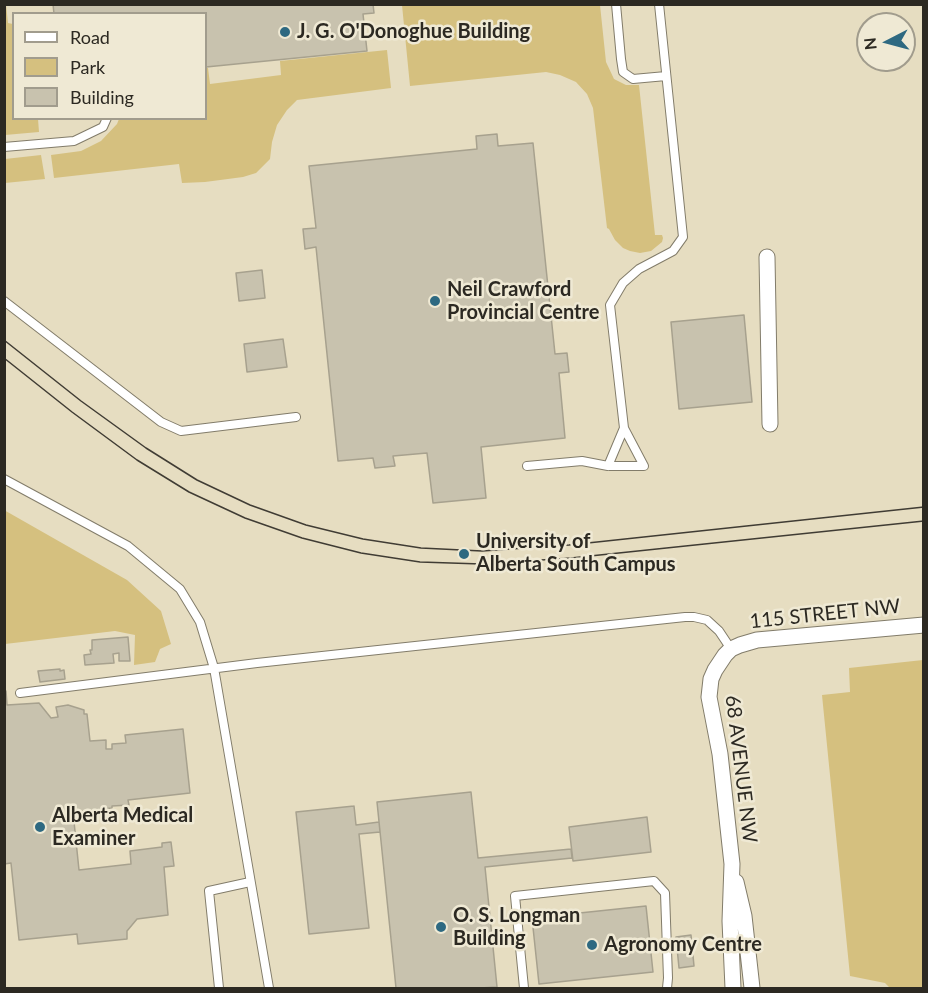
<!DOCTYPE html>
<html>
<head>
<meta charset="utf-8">
<style>
  body { margin:0 }
  #map { position:relative; width:928px; height:993px; overflow:hidden; background:#efe9d4; font-family:Lato,sans-serif }
  canvas { display:block }
  .frame { position:absolute; inset:0; border:6px solid #2c2922; pointer-events:none }
  .legend { position:absolute; left:12px; top:12px; width:195px; height:108px; box-sizing:border-box; background:#efe9d4; border:2px solid #a19c8d; margin:0; padding:8px 10px; list-style:none; font-size:18px; color:#2c2922 }
  .legend li { display:flex; align-items:center; gap:12px; height:30px }
  .legend b { width:30px; border:2px solid #a19c8d }
  .north { position:absolute; left:856px; top:12px; width:60px; height:60px; box-sizing:border-box; background:#efe9d4; border:2px solid #a19c8d; border-radius:50%; rotate:264deg; font-size:16px; font-weight:700; line-height:24px; text-align:center; color:#2c2922 }
  .north::after { content:''; display:block; margin:auto; width:21px; height:27px; background:#2e6981; clip-path:polygon(50% 0,100% 100%,50% 72%,0 100%) }
</style>
</head>
<body>
<div id="map">
<canvas width="928" height="993"></canvas>
<div class="frame"></div>
<ul class="legend">
<li><b style="height:8px;background:#fff"></b>Road</li>
<li><b style="height:16px;background:#d5c07f"></b>Park</li>
<li><b style="height:16px;background:#c8c2ae"></b>Building</li>
</ul>
<div class="north">N</div>
</div>
<script>
const c = document.querySelector('canvas').getContext('2d');
c.lineJoin = 'round';
function fillPath(path, color) { c.fillStyle = color; c.fill(path, 'evenodd'); }
const toPath = rows => new Path2D(rows.map(r => 'M' + r).join(''));
function strokePath(path, color, width, dash) { c.strokeStyle = color; c.lineWidth = width; c.lineCap = dash ? 'butt' : 'round'; c.setLineDash(dash || []); c.stroke(path); }
function label(font, color, halo, rows, align = 'center') {
  c.font = font + ' Lato,sans-serif'; c.lineWidth = 5; c.setLineDash([]); c.textBaseline = 'middle'; c.strokeStyle = halo; c.fillStyle = color; for (const [text, x, y, turn = 0] of rows) {
    c.save(); c.translate(x, y); c.rotate((+turn || 0) * Math.PI / 180); c.textAlign = isNaN(turn) ? turn : align; if (halo) c.strokeText(text, 0, 0); c.fillText(text, 0, 0); c.restore();
  }
}
fillPath(toPath([
  [5,5,923,5,923,988,5,988],
  [14,14,206,14,206,118,14,118],
  [868,24,904,24,904,60,868,60]
]), '#e6ddc1');
fillPath(toPath([
  [6,4,8,23,13,24,14,118,38,119,39,132,5,135,4,5],
  [402,5,600,5,606,62,614,79,626,85,639,85,655,235,662,235,663,238,662,242,651,251,640,253,630,251,623,248,615,240,609,229,607,228,593,108,587,94,576,82,560,75,546,72,410,86],
  [387,50,391,88,297,100,287,110,277,125,272,142,270,159,256,173,243,177,205,182,182,183,179,164,54,178,51,155,81,151,101,141,117,124,119,119,206,118,206,68,208,68,210,84,281,75,280,61],
  [41,155,45,179,5,183,5,159],
  [4,510,127,580,161,611,171,644,160,649,155,662,134,665,135,635,115,631,5,644],
  [923,660,923,988,890,988,885,983,850,976,822,695,850,692,849,668]
]), '#d5c07f');
const building = toPath([
  [53,4,373,4,374,13,363,14,367,51,206,67,206,14,54,14,53,4],
  [497,134,498,146,533,143,555,354,567,353,569,372,559,373,565,438,481,447,486,498,433,503,427,453,393,456,395,466,375,468,373,458,338,461,316,247,305,249,303,229,316,228,309,166,477,149,476,136,497,134],
  [262,270,265,298,239,301,236,273,262,270],
  [744,315,752,402,679,409,671,322,744,315],
  [283,339,287,367,247,372,244,344,283,339],
  [128,637,130,661,119,661,119,653,113,654,114,663,85,665,84,655,91,654,90,650,92,650,92,640,128,637],
  [60,669,60,671,64,670,65,679,40,682,38,671,60,669],
  [4,691,6,691,7,705,39,703,51,718,58,717,56,707,68,705,84,710,84,714,87,714,90,741,106,740,106,749,112,749,112,744,126,743,125,735,183,729,190,793,128,800,129,805,112,806,112,808,73,812,79,870,131,864,130,851,162,847,162,843,171,842,174,866,164,867,168,915,137,919,127,931,127,939,78,944,77,934,19,940,11,863,4,864,4,691],
  [471,792,478,858,571,849,572,858,485,867,497,987,480,988,396,988,377,802,471,792],
  [354,806,356,825,379,822,380,832,359,834,369,928,309,934,296,812,354,806],
  [647,817,651,852,573,861,569,827,647,817],
  [646,906,653,972,539,984,532,918,646,906],
  [691,935,694,966,679,968,676,937,691,935]
]);
fillPath(building, '#c8c2ae');
strokePath(building, '#a7a18e', 1.5);
const service = toPath([
  [616,4,621,59,623,72,633,79,666,76],
  [4,147,74,141,103,127,107,118],
  [4,301,161,422,181,431,296,417],
  [527,466,582,461,608,466,644,466,624,428,610,305,623,283,639,269,673,251,683,237,659,4],
  [608,466,624,428],
  [4,479,128,546,180,589,200,622,214,668,269,988],
  [20,693,257,663,685,617,694,617,707,620,719,631,731,649],
  [219,988,209,891,250,882],
  [524,988,515,896,654,881,665,893,668,978,667,988]
]);
const minor = toPath([
  [767,257,770,424],
  [736,882,744,916,752,988],
  [733,988,730,921,732,864,720,754,709,697,711,679,715,670,725,655,731,649,740,645,757,640,924,625]
]);
strokePath(service, '#827c6a', 10);
strokePath(minor, '#827c6a', 17);
strokePath(service, '#fff', 8);
strokePath(minor, '#fff', 15);
strokePath(toPath([
  [4,340,81,401,146,448,197,480,250,505,306,525,363,539,421,548,482,551,569,545,924,507],
  [4,358,72,412,137,460,189,492,245,518,302,538,361,553,420,562,481,564,571,558,924,521]
]), '#403c34', 1.5);
for (const [x, y, r, color] of [
  [285,32,6,"#2e6981"],
  [435,301,6,"#2e6981"],
  [464,554,6,"#2e6981"],
  [40,827,6,"#2e6981"],
  [441,927,6,"#2e6981"],
  [592,945,6,"#2e6981"]
]) { const dot = new Path2D(); dot.arc(x, y, r, 0, 2 * Math.PI); c.fillStyle = color; c.fill(dot); strokePath(dot, '#efe9d4', 2); }
label('bold 20px', '#2c2922', '#efe9d4', [
  ["J. G. O'Donoghue Building",297,32],
  ["Neil Crawford",447,290],
  ["Provincial Centre",447,313],
  ["University of",476,542],
  ["Alberta South Campus",476,565],
  ["Alberta Medical",52,816],
  ["Examiner",52,839],
  ["O. S. Longman",453,916],
  ["Building",453,939],
  ["Agronomy Centre",604,945]
], 'left');
label('20px', '#2c2922', '#efe9d4', [
  ["115 STREET NW",825,614,-6],
  ["68 AVENUE NW",741,769,83]
]);
</script>
</body>
</html>
